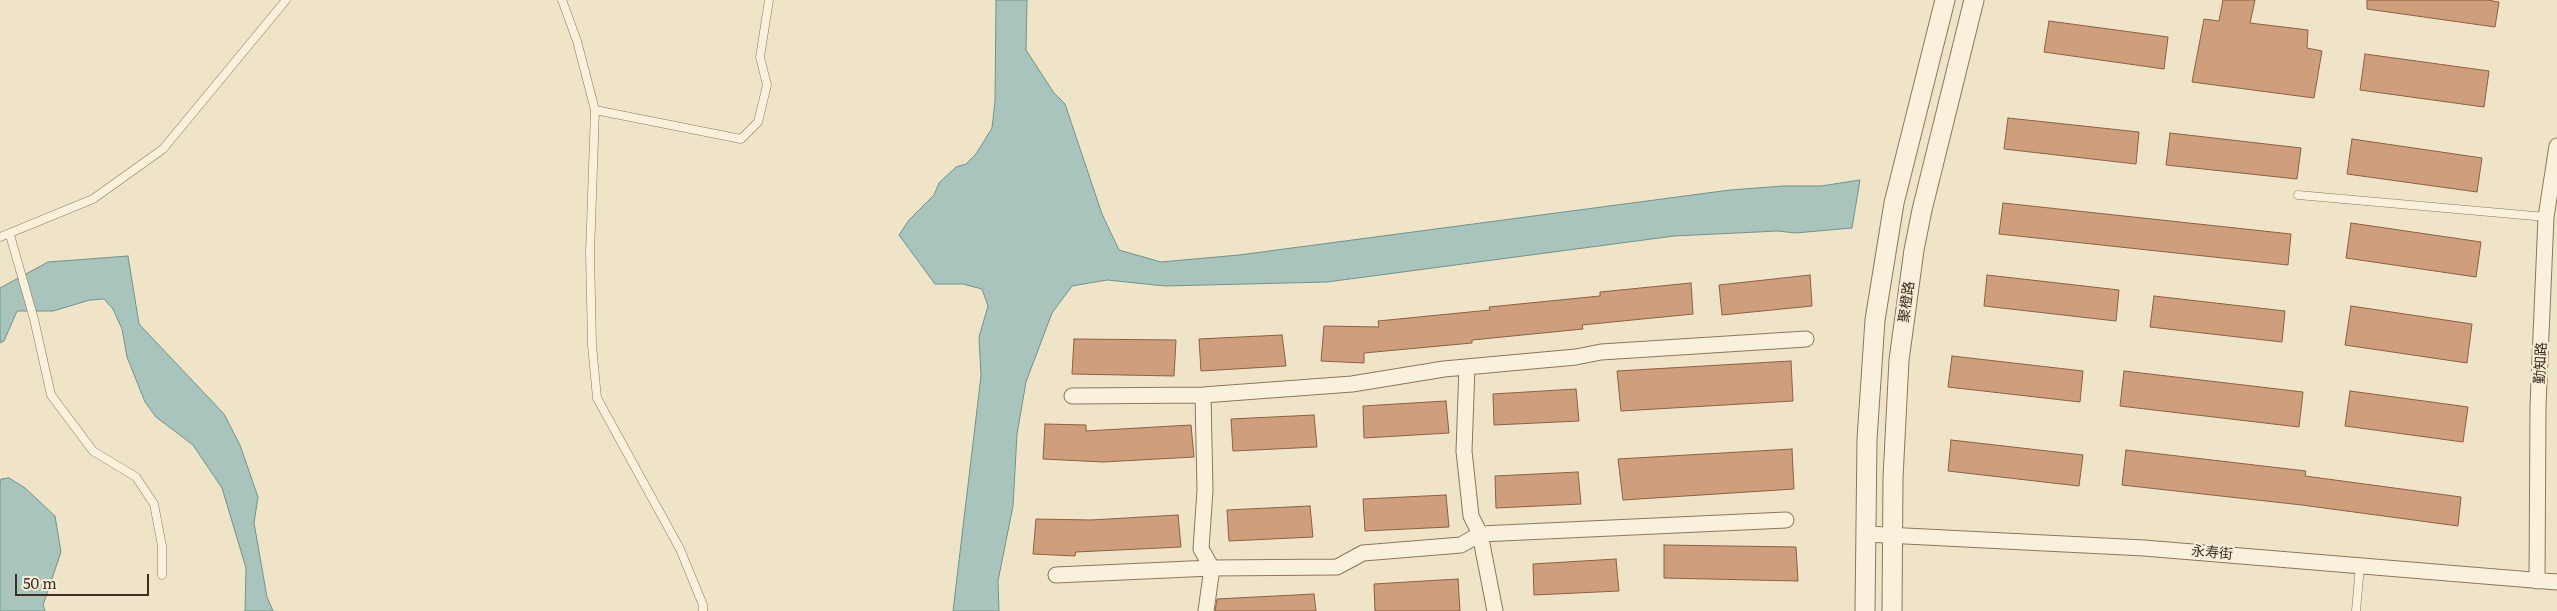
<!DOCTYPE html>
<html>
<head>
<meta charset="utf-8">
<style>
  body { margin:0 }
  #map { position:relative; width:2557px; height:611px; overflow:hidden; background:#f0e4c8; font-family:Literata,serif }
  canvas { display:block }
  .scale { position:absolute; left:15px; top:574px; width:134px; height:22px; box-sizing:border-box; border:2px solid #3d2e20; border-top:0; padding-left:6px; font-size:15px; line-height:18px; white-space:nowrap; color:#3d2e20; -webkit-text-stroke:4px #f7eed8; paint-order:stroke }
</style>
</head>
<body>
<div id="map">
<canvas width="2557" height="611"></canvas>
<div class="scale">50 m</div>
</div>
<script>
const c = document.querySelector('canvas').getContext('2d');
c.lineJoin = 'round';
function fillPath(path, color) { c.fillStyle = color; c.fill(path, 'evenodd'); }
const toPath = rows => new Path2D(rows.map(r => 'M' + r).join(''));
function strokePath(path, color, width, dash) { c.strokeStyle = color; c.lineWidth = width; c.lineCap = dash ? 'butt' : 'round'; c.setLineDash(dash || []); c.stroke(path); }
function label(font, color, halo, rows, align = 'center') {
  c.font = font + ' Literata,"Noto Sans SC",serif'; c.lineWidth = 4.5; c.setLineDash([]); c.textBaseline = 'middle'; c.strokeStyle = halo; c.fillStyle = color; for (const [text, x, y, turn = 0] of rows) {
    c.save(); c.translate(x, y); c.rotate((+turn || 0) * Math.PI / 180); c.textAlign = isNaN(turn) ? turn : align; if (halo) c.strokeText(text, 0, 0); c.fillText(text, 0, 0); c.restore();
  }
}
const water = toPath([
  [996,0,1027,0,1026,50,1054,93,1065,104,1102,214,1119,250,1161,262,1239,255,1730,190,1783,186,1821,186,1860,180,1852,228,1795,233,1778,231,1674,236,1327,282,1165,286,1107,280,1072,286,1052,313,1026,382,1017,434,1013,506,998,581,999,611,953,611,981,376,979,337,988,306,982,289,963,284,935,284,899,235,909,220,934,195,939,183,956,167,966,164,976,154,992,128,995,101,996,0],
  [128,256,139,324,224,414,240,445,258,497,254,523,267,597,273,611,245,611,246,568,222,488,193,445,156,417,145,402,127,357,122,329,113,309,104,299,90,300,53,311,17,311,4,341,0,343,0,288,48,262,128,256],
  [9,478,25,488,55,516,61,552,43,605,45,611,0,611,0,482,1,479,9,478]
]);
fillPath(water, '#a9c4bc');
strokePath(water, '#6f938a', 1);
const building = toPath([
  [2223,0,2255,0,2250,23,2308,30,2307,48,2322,51,2314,98,2192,82,2204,19,2219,21,2223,0],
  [2367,0,2487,0,2499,2,2495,27,2367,9,2367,0],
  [2049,21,2168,37,2164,69,2044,52,2049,21],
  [2365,54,2489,71,2484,107,2360,90,2365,54],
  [2008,118,2139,132,2136,164,2004,149,2008,118],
  [2170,133,2301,148,2297,179,2166,165,2170,133],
  [2352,139,2482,158,2477,192,2347,174,2352,139],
  [2003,203,2291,234,2288,265,1999,234,2003,203],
  [2351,223,2481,242,2476,277,2346,258,2351,223],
  [1810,275,1812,306,1722,315,1719,285,1810,275],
  [1987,275,2119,290,2116,321,1984,306,1987,275],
  [1691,283,1693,314,1582,325,1583,329,1472,340,1472,343,1364,353,1364,363,1321,361,1324,326,1379,327,1378,321,1490,310,1489,307,1600,296,1600,292,1691,283],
  [2154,296,2285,311,2282,342,2150,327,2154,296],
  [2351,306,2472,324,2467,363,2345,345,2351,306],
  [1282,335,1286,366,1201,371,1199,339,1282,335],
  [1074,339,1176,340,1174,376,1072,374,1074,339],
  [1952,356,2083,371,2080,402,1948,387,1952,356],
  [1791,361,1793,401,1621,411,1617,371,1791,361],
  [2124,371,2303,392,2299,427,2120,406,2124,371],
  [1576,389,1579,421,1494,425,1493,394,1576,389],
  [2350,391,2468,407,2463,442,2345,426,2350,391],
  [1446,401,1449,433,1364,438,1363,406,1446,401],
  [1314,415,1317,447,1233,451,1231,419,1314,415],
  [1045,424,1086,425,1086,431,1191,425,1194,457,1103,462,1043,459,1045,424],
  [1951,440,2083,455,2079,486,1948,471,1951,440],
  [1792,449,1794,489,1623,500,1618,459,1792,449],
  [2126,450,2306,471,2305,476,2461,497,2458,526,2302,505,2122,485,2126,450],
  [1578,472,1581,504,1496,508,1495,476,1578,472],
  [1446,495,1449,527,1365,531,1363,499,1446,495],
  [1310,506,1313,537,1229,541,1227,510,1310,506],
  [1178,515,1181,547,1076,552,1075,556,1033,554,1036,519,1091,520,1178,515],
  [1664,545,1796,547,1798,581,1664,578,1664,545],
  [1616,559,1619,591,1534,595,1533,564,1616,559],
  [1458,579,1460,611,1375,611,1374,584,1458,579],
  [1314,594,1316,611,1215,611,1217,599,1314,594]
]);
fillPath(building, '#cf9f7d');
strokePath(building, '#8d5f41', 1);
const service = toPath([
  [562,0,577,41,595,110,590,253,592,345,597,398,680,549,703,605,703,611],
  [595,110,741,139,758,122,767,85,760,57,769,0],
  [2298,195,2546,217],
  [10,235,34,319,51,395,93,451,136,477,154,504,162,546,162,575],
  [0,237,93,199,163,149,286,0],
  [2356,611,2360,566]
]);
const minor = toPath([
  [1467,367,1464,451,1471,516,1480,534,1495,611],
  [1203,395,1205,490,1201,549,1212,568,1206,611],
  [1072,396,1203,395,1352,384,1444,369,1576,357,1601,352,1806,339],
  [1866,534,2144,548,2557,582],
  [1056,575,1212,568,1337,567,1363,553,1461,545,1480,534,1786,520],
  [2537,581,2538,406,2546,217,2557,146]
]);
const tertiary = toPath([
  [1865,611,1867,439,1875,320,1894,203,1945,0],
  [1892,611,1893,478,1899,360,1914,250,1922,210,1974,0]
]);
strokePath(service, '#8d765c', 9);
strokePath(minor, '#8d765c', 17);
strokePath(tertiary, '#8d765c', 21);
strokePath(service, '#faf1dc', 8);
strokePath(minor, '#faf1dc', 15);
strokePath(tertiary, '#faf1dc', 19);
label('14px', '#3d2e20', '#f7eed8', [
  ["聚橙路",1907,302,-82],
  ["勤知路",2541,363,-87],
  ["永寿街",2212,553,5]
]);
</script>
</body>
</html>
